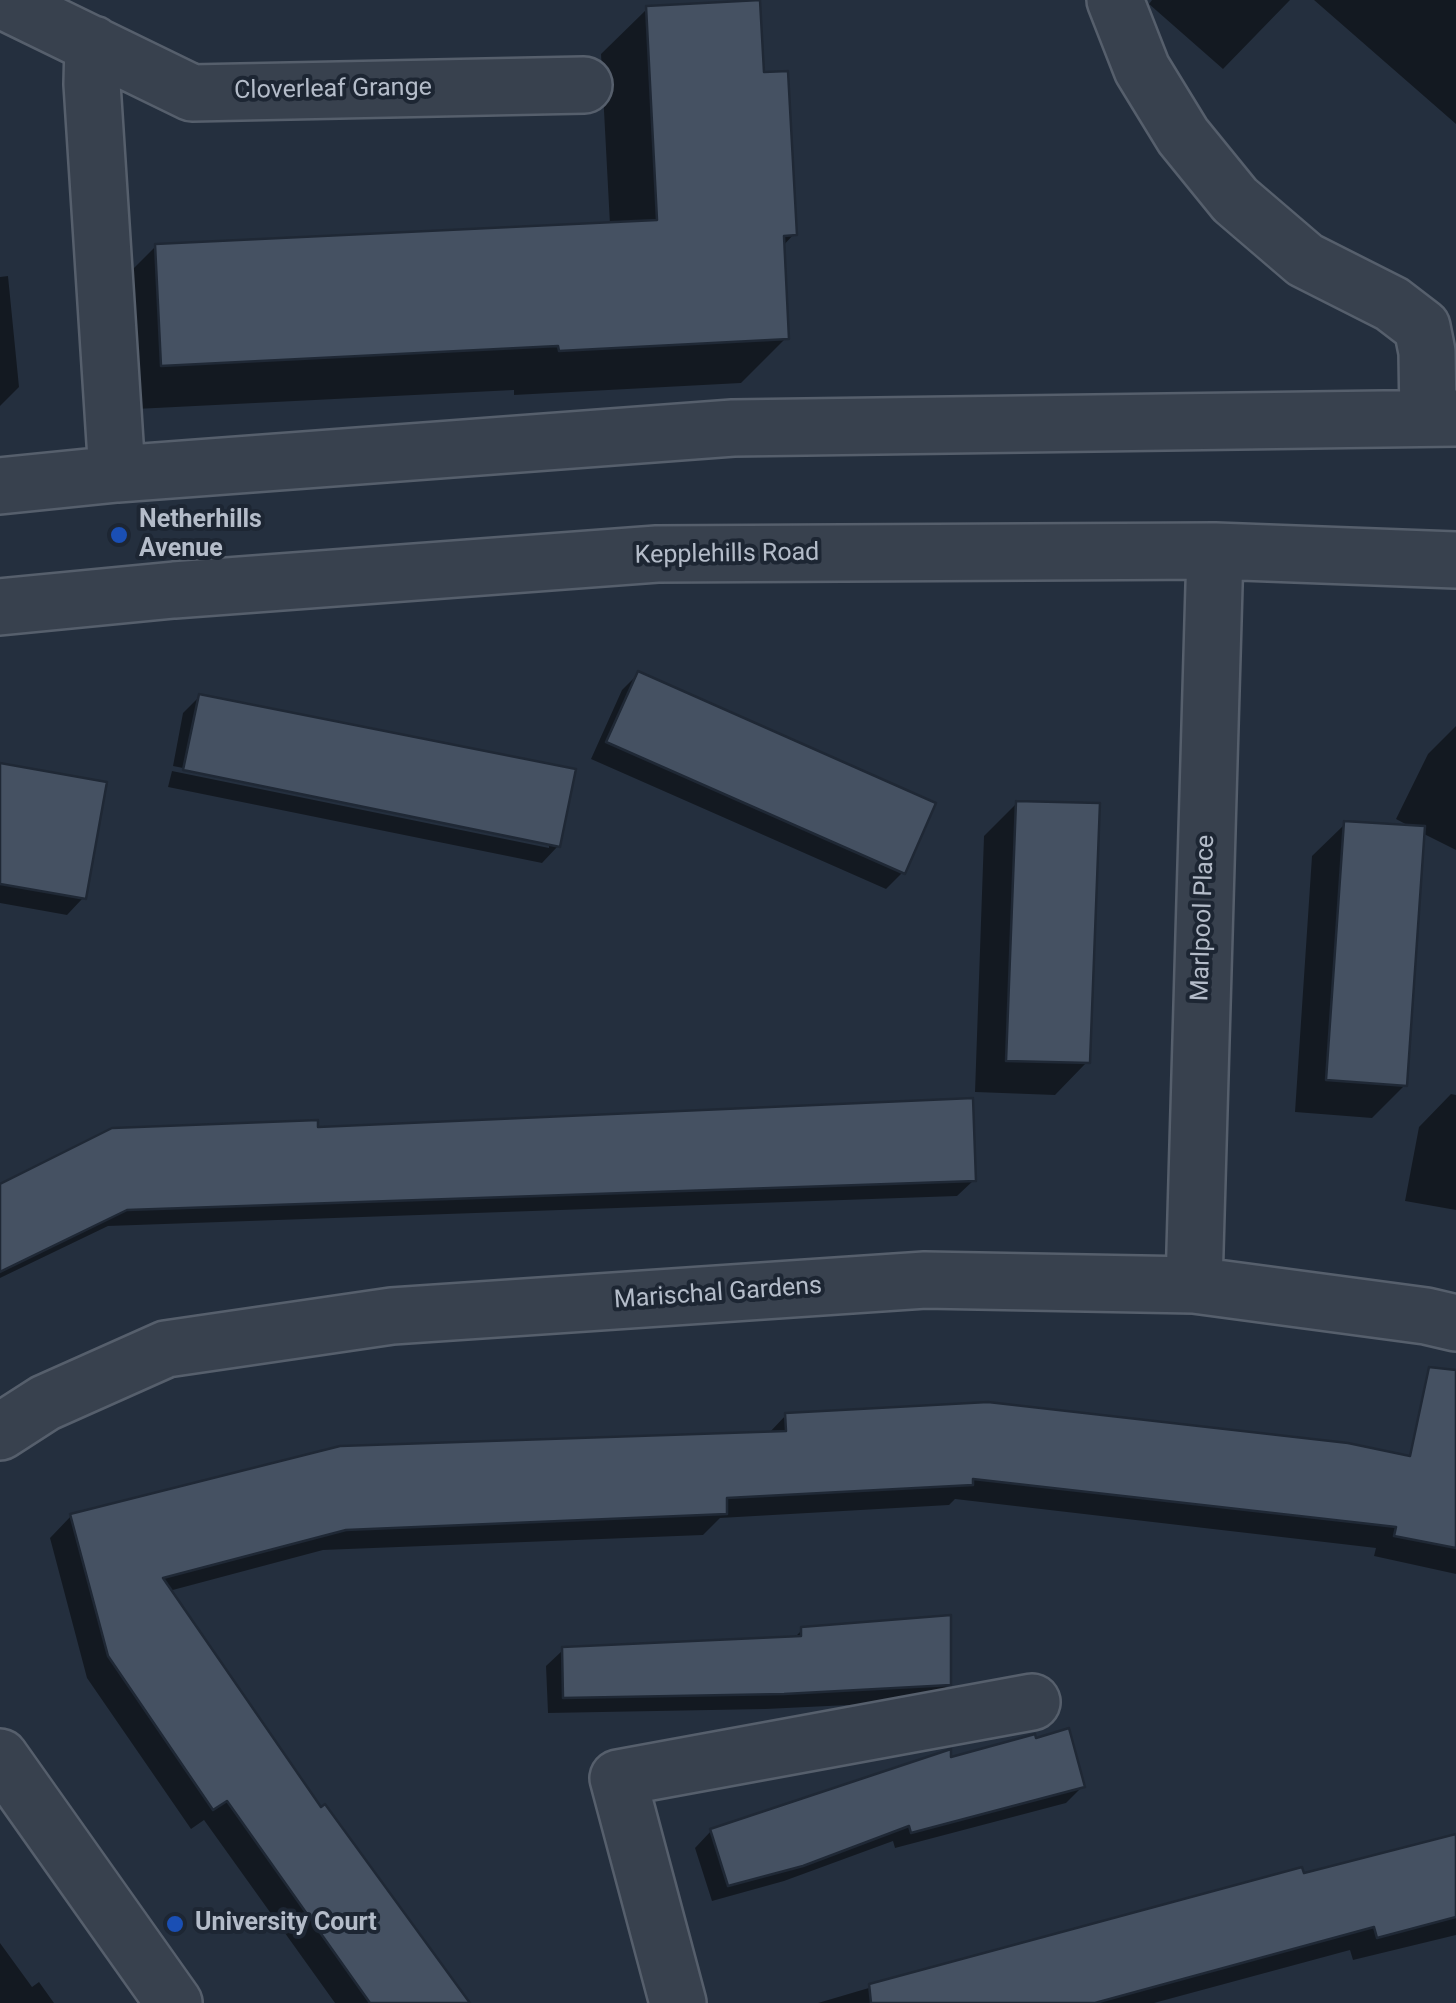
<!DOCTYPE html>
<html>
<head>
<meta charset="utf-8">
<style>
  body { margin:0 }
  canvas { display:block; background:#242f3e }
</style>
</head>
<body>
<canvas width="1456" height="2003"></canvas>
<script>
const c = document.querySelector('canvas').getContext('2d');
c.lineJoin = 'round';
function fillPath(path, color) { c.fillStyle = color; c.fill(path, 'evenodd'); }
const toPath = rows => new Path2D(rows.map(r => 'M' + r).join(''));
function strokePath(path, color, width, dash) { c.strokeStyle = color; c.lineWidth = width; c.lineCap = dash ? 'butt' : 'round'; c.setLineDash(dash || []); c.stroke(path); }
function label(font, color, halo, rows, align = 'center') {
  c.font = font + ' Roboto,sans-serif'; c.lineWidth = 8; c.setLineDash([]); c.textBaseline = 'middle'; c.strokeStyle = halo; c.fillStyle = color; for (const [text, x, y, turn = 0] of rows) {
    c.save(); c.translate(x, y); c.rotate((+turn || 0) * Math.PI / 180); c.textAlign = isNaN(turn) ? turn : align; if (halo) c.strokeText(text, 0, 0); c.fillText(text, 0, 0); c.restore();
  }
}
fillPath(toPath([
  [1152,0,1290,0,1223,69,1149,4],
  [1314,0,1456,0,1456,124],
  [647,9,761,75,794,234,782,247,786,338,741,383,514,395,514,390,116,410,110,292,156,246,610,225,601,54],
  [8,276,19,387,0,406,0,277],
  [638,674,903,872,886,889,591,759,622,690],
  [200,696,558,846,542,863,168,787,172,771,549,848,549,842,173,766,183,713],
  [1456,726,1456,850,1422,833,1405,1085,1372,1118,1295,1112,1312,856,1345,824,1413,828,1396,819,1428,754],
  [0,766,83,898,67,915,0,903],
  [1017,803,1087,1062,1055,1095,975,1092,984,836],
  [1451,1094,1456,1095,1456,1210,1405,1201,1419,1127],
  [974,1180,957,1196,108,1226,0,1278,0,1187],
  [786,1415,1456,1469,1456,1574,1374,1556,1376,1548,955,1499,949,1505,720,1518,703,1535,323,1550,169,1591,320,1810,466,2003,335,2003,204,1820,191,1829,87,1678,50,1538,71,1516,768,1434],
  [802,1630,949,1684,932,1701,766,1709,548,1713,546,1666,563,1650,793,1639],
  [949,1760,1083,1786,1066,1803,895,1848,893,1841,784,1881,712,1901,695,1848,711,1831],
  [1456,1837,1456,1935,1353,1960,1350,1950,1154,2003,818,2003,967,1959],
  [0,1943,32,1987,39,1982,54,2003,0,2003]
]), '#0007');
const building = toPath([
  [760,0,764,72,788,71,797,235,784,236,789,339,559,351,558,346,161,366,155,244,657,220,646,6,760,0],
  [638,671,936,803,905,874,606,742,638,671],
  [199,694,576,769,560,847,183,770,199,694],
  [0,763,107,782,86,899,0,884,0,763],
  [1016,801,1100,803,1090,1063,1006,1061,1016,801],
  [1344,821,1425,826,1407,1086,1326,1080,1344,821],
  [973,1098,976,1181,127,1210,0,1272,0,1184,112,1128,318,1120,318,1127,973,1098],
  [1429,1367,1456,1370,1456,1548,1394,1536,1396,1527,973,1479,973,1485,727,1498,727,1514,346,1530,163,1578,321,1807,325,1804,470,2003,370,2003,227,1801,213,1810,108,1656,70,1514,340,1446,786,1431,785,1413,988,1402,1348,1443,1410,1456,1429,1367],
  [951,1615,951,1685,784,1694,563,1698,562,1647,801,1636,801,1627,951,1615],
  [1069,1728,1085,1787,911,1833,909,1826,803,1866,728,1886,710,1829,951,1749,951,1757,1035,1734,1036,1738,1069,1728],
  [1456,1834,1456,1917,1377,1938,1374,1927,1095,2003,871,2003,869,1984,1302,1867,1304,1873,1456,1834]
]);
fillPath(building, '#455162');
strokePath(building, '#1f2835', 2.5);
const minor = toPath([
  [1,0,192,93,584,85],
  [1115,0,1142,69,1183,136,1235,200,1305,260,1392,304,1422,327,1427,352,1428,417],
  [93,44,92,84,117,474],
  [0,486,117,474,733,428,1456,418],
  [0,607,174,590,657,554,1215,551,1456,560],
  [1194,1285,1215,551],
  [0,1432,45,1403,166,1349,392,1316,925,1280,1194,1285,1426,1316,1456,1323],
  [0,1757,174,2003],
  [678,2003,618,1778,1032,1702]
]);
strokePath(minor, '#565f6c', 60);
strokePath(minor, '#38414e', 55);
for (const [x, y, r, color] of [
  [119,535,10,"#1a4fb4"],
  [175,1924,10,"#1a4fb4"]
]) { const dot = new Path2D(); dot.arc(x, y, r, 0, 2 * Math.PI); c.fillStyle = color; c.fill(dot); strokePath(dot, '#1d2633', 4); }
label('25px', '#b4bcc9', '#1d2633', [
  ["Cloverleaf Grange",333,90,-1],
  ["Kepplehills Road",727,555,-1],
  ["Marlpool Place",1204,918,-88],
  ["Marischal Gardens",718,1294,-4]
]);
label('bold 25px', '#b4bcc9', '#1d2633', [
  ["Netherhills",139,521],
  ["Avenue",139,550],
  ["University Court",195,1924]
], 'left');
</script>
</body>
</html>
